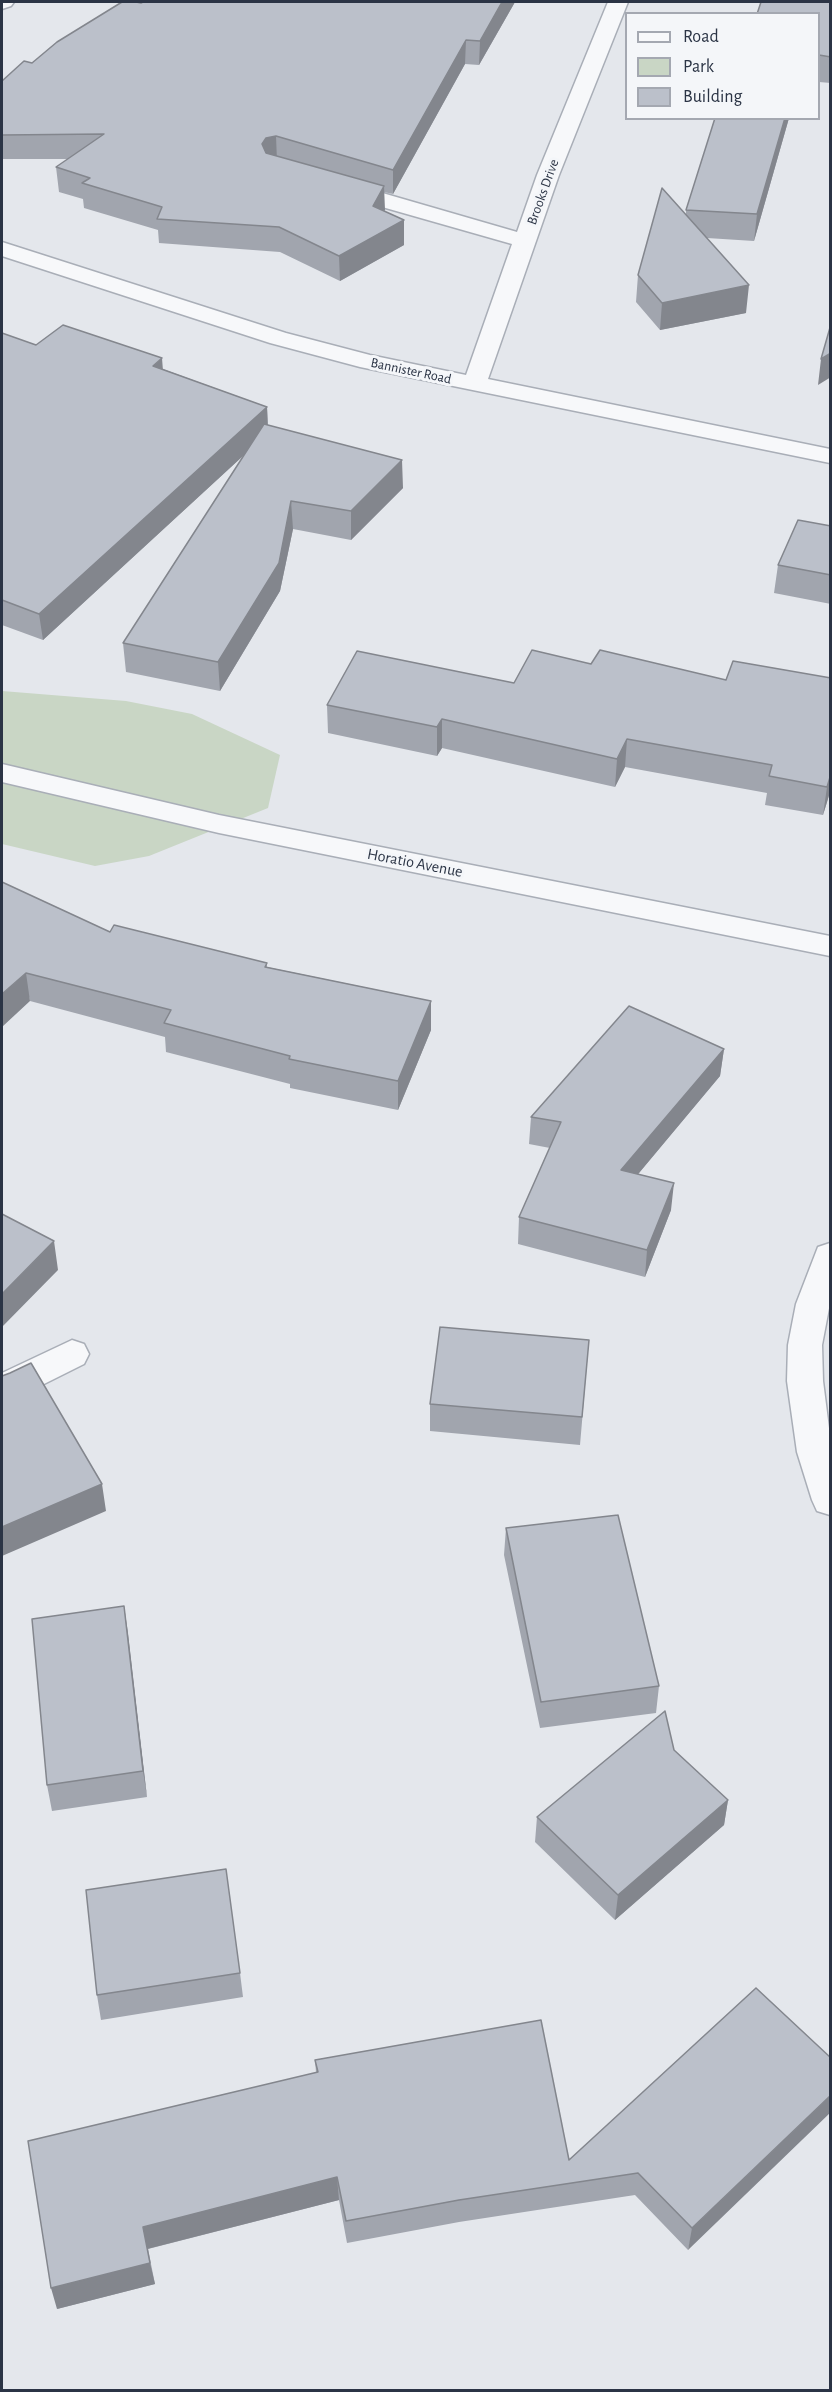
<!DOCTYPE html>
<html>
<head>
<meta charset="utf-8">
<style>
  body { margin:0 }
  #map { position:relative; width:832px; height:2392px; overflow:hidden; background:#e4e7ec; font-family:"Alegreya Sans",sans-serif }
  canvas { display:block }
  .frame { position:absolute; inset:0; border:3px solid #2b3445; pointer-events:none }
  .legend { position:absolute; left:625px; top:12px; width:195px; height:108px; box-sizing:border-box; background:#f4f6f9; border:2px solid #a4a8b1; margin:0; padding:8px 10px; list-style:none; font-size:18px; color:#2b3445 }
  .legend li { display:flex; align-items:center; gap:12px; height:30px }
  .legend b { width:30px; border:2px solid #a4a8b1 }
</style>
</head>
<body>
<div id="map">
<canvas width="832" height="2392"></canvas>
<div class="frame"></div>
<ul class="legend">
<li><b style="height:8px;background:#f7f8fa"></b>Road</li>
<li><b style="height:16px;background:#c9d6c5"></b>Park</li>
<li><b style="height:16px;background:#bbc0ca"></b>Building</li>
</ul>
</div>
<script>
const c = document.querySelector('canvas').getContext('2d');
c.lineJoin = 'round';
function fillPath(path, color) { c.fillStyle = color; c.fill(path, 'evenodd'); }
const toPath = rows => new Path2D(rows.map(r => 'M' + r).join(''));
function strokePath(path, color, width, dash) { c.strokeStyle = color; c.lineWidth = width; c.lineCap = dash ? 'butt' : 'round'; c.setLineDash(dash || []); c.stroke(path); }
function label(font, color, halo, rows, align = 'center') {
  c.font = font + ' "Alegreya Sans",sans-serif'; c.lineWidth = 6; c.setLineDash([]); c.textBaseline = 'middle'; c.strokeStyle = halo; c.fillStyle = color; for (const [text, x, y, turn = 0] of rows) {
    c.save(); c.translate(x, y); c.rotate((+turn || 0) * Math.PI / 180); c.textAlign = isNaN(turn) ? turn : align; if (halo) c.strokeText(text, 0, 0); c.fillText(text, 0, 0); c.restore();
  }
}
fillPath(toPath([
  [2,691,126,701,192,714,280,755,268,808,149,856,95,866,2,844]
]), '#c9d6c5');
const minor = toPath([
  [2,2,14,2,11,6,2,9,2,2],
  [608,2,628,2,559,175,488,379,830,449,830,463,360,367,270,343,2,256,2,242,286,333,370,355,466,375,512,244,333,193,330,188,333,183,341,181,517,232,537,175,608,2],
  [2,764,219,815,830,936,830,956,219,833,2,782,2,764],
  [830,1243,830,1303,822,1345,823,1381,830,1436,830,1515,817,1511,812,1500,797,1452,787,1381,788,1345,796,1304,818,1247,830,1243],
  [72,1340,84,1344,89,1354,84,1364,14,1399,2,1403,2,1373,72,1340]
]);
strokePath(minor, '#a9aeb7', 3);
fillPath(minor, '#f7f8fa');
fillPath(toPath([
  [515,2,479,65,465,64,393,194,384,192,384,211,404,245,340,281,280,252,159,243,158,230,84,208,83,199,59,192,56,167,68,159,2,159,2,81,141,3],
  [831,2,831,83,819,82,819,14],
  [715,118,789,118,754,241,707,238,746,313,660,330,636,302,638,275,686,214,686,210],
  [2,333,36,345,163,369,267,407,268,425,403,488,351,540,293,529,280,591,220,691,126,672,123,643,244,455,43,640,2,625],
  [831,526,831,604,774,593,778,565],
  [591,664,726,680,831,678,831,789,823,815,765,805,767,793,625,767,615,787,442,748,437,756,328,733,327,705,514,683],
  [2,882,110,932,267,963,267,967,431,1001,431,1030,398,1110,290,1088,290,1084,166,1052,165,1037,30,1001],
  [724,1049,720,1076,638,1174,671,1210,645,1277,518,1244,519,1217,550,1148,529,1144,531,1117],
  [589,1340,580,1445,430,1431,430,1404],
  [506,1528,659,1686,656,1713,540,1728,504,1555],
  [124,1606,147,1797,52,1811,47,1785],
  [674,1750,728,1800,724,1825,615,1920,535,1842,537,1817],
  [240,1973,243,1997,101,2020,97,1995],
  [756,1988,688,2250,635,2195,459,2222,347,2243,339,2200,148,2249,155,2284,57,2309,316,2072,315,2060,569,2160]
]), '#a1a5ae');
fillPath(toPath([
  [502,2,515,2,479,65,480,41],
  [466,40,465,64,393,194,393,170],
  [785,118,789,118,754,241,757,214],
  [276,136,277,161,263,169,262,144,266,138],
  [384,186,385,210,373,231,373,206],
  [404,220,404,245,340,281,339,256],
  [749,285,746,313,660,330,662,303],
  [831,353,831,377,818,385,821,359],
  [162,358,164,384,153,366],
  [267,407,268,433,43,640,39,614],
  [402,460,403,488,351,540,351,511],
  [291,501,293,529,280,591,220,691,218,662],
  [442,719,442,748,437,756,437,727],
  [627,739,625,767,615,787,617,759],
  [831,774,831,789,823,815,827,787],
  [26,973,30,1001,2,1027,2,994],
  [431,1001,431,1030,398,1110,398,1081],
  [724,1049,720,1076,619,1197,621,1170],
  [674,1183,671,1210,645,1277,647,1250],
  [54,1241,58,1270,2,1327,2,1294],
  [102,1484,106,1511,2,1556,2,1527],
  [124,1606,128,1633,147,1797,143,1771],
  [728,1800,724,1825,615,1920,618,1895],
  [831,2095,831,2112,688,2250,692,2228],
  [337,2177,339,2200,147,2249,143,2227],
  [150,2263,155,2284,57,2309,51,2288]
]), '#83868d');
const building = toPath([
  [122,2,136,2,141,3,143,2,502,2,480,41,466,40,393,170,276,136,266,138,262,144,266,153,384,186,373,206,404,220,339,256,279,227,157,219,162,207,82,183,90,178,56,167,104,134,2,135,2,81,24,61,32,63,57,42,122,2],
  [761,2,831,2,831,57,819,55,819,14,757,14,761,2],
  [715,118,785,118,757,214,686,210,715,118],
  [662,188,749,285,662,303,638,275,662,188],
  [831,324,831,353,821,359,831,324],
  [63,325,162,358,153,366,267,407,39,614,2,600,2,333,36,345,63,325],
  [264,424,402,460,351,511,291,501,279,563,218,662,123,643,264,424],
  [798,520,831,526,831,575,778,565,798,520],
  [532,650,591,664,600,650,726,680,733,661,831,678,831,774,827,787,769,776,772,765,627,739,617,759,442,719,437,727,327,705,357,651,514,683,532,650],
  [2,882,110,932,114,925,267,963,265,967,431,1001,398,1081,289,1059,290,1056,164,1023,171,1010,26,973,2,994,2,882],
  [629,1006,724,1049,621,1170,674,1183,647,1250,519,1217,561,1122,531,1117,629,1006],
  [2,1214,54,1241,2,1294,2,1214],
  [440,1327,589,1340,582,1417,430,1404,440,1327],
  [31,1363,102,1484,2,1527,2,1376,10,1373,31,1363],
  [618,1515,659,1686,541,1702,506,1528,618,1515],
  [124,1606,143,1771,47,1785,32,1619,124,1606],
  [665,1711,674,1750,728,1800,618,1895,537,1817,665,1711],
  [226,1869,240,1973,97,1995,86,1890,226,1869],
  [756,1988,831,2058,831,2095,692,2228,638,2173,459,2200,346,2221,337,2177,143,2227,150,2263,51,2288,28,2141,318,2072,315,2060,541,2020,569,2160,756,1988]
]);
fillPath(building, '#bbc0ca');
strokePath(building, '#83868d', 1.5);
label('14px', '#2b3445', '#f4f6f9', [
  ["Brooks Drive",543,192,-70],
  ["Bannister Road",411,371,12]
]);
label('16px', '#2b3445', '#f4f6f9', [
  ["Horatio Avenue",415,863,11]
]);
</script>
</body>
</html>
